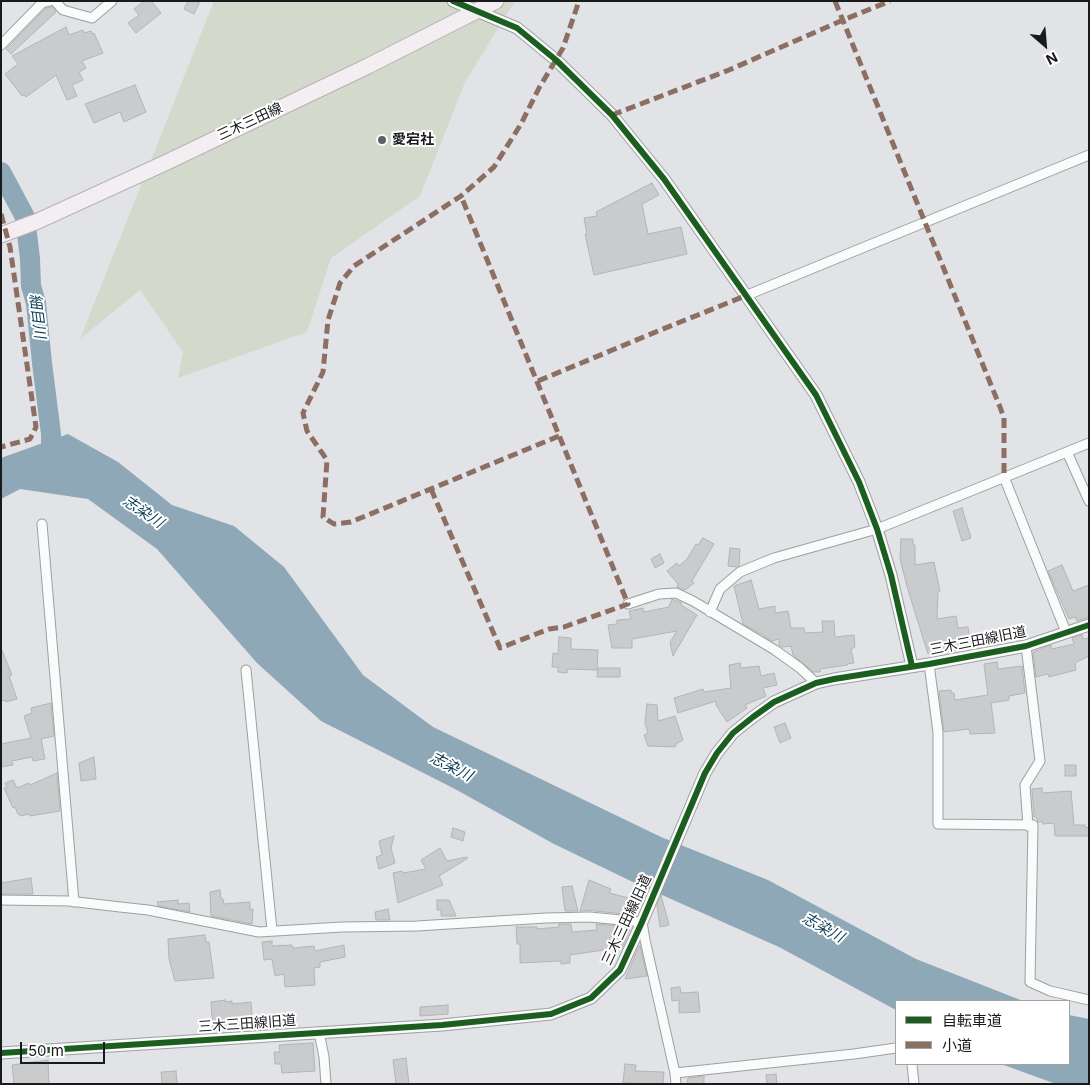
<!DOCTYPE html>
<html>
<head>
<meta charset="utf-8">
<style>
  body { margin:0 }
  #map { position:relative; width:1090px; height:1085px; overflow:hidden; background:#e1e3e6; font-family:Inter,"Noto Sans JP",sans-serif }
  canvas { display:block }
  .frame { position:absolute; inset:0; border:2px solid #191a1c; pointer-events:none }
  .legend { position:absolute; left:895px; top:1000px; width:175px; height:65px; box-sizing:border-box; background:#fff; border:1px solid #a3a3a4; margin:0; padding:6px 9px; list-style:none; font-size:15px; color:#191a1c }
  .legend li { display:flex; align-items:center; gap:10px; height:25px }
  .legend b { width:25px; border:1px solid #a3a3a4 }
  .north { position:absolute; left:1020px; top:20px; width:50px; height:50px; -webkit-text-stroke:4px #fff; paint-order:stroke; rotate:153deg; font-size:14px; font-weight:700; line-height:20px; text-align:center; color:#191a1c }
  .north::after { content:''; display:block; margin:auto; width:18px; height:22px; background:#191a1c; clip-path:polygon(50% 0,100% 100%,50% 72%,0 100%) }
  .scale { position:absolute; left:20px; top:1042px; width:85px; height:22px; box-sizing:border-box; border:2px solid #191a1c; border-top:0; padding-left:6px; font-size:15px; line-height:18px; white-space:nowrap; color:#191a1c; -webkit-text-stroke:4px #fff; paint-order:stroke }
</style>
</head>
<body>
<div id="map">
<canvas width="1090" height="1085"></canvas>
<div class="frame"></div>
<ul class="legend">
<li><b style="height:6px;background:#1b5e20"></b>自転車道</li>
<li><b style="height:6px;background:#8d6e63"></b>小道</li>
</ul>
<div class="north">N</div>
<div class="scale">50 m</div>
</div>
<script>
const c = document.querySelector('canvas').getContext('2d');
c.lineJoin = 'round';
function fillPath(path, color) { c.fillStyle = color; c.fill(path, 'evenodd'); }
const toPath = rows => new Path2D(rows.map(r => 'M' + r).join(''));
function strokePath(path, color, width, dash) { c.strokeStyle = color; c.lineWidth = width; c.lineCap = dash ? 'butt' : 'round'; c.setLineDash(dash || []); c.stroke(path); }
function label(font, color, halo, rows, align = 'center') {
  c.font = font + ' Inter,"Noto Sans JP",sans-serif'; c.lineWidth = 4; c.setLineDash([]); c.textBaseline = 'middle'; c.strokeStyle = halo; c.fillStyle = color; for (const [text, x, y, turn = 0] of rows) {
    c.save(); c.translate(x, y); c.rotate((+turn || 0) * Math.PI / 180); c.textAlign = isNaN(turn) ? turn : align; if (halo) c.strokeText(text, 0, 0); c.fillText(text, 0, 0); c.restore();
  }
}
fillPath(toPath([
  [214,1,515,1,465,82,420,196,331,258,307,332,178,378,183,352,140,290,80,339]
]), '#d4dacb');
fillPath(toPath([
  [68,434,118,462,172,505,234,526,284,567,363,675,433,727,661,837,768,880,916,959,1023,1001,896,1001,896,1010,779,947,635,883,554,844,455,789,321,721,257,663,157,549,88,499,20,489,1,499,1,458],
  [1069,1015,1089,1019,1089,1084,1056,1084,1001,1064,1069,1064]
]), '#8ea8b8');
strokePath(toPath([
  [1,172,25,217,30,259,31,286,36,303,42,363,51,434,51,466]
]), '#8ea8b8', 20);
const building = toPath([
  [144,1,151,1,161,13,136,33,128,23,139,15,134,9,144,1],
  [188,1,200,1,194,14,184,9,188,1],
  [52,7,56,12,11,54,6,49,39,15,46,8,52,7],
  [66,27,69,35,83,30,84,33,91,31,92,34,94,33,103,53,82,61,86,68,79,72,83,80,72,85,77,96,67,100,56,75,26,97,24,95,22,96,5,74,18,64,12,56,66,27],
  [135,85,146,112,124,122,120,112,94,123,85,104,135,85],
  [652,183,659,195,642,204,648,234,681,227,687,254,594,275,585,234,587,234,584,218,597,216,596,212,652,183],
  [962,508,971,538,962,541,953,511,962,508],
  [703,538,714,544,692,581,694,583,685,590,677,587,678,584,667,571,677,563,679,566,687,559,696,544,698,545,703,538],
  [901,539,913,539,913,545,915,545,915,565,934,562,940,591,938,592,937,619,956,616,958,628,968,627,971,648,928,654,908,590,900,559,901,539],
  [730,548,740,549,739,566,737,567,728,566,730,548],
  [660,554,664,563,655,568,651,559,660,554],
  [1062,565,1073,591,1089,585,1089,617,1077,621,1075,617,1069,619,1048,571,1062,565],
  [751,580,759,609,775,606,775,613,788,611,791,628,804,628,805,633,823,632,822,621,834,621,835,637,854,635,855,647,851,649,854,663,847,664,848,665,820,669,820,672,813,672,793,655,791,646,782,647,779,645,779,639,772,641,764,636,764,634,761,634,743,624,734,586,751,580],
  [672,599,682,603,681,605,697,615,673,656,670,642,677,631,632,639,632,648,612,648,608,625,617,624,617,620,631,619,629,611,643,608,644,612,669,607,672,599],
  [1082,635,1083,639,1089,638,1089,656,1075,663,1076,670,1049,677,1048,674,1036,677,1033,652,1051,645,1052,649,1074,644,1072,638,1082,635],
  [559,637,571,638,571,649,598,650,597,670,567,669,567,673,558,672,558,667,552,667,553,653,558,654,559,637],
  [1,648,12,675,9,676,17,699,6,702,5,700,1,701,1,648],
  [997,662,998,669,1022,666,1025,693,1009,696,1009,700,991,703,995,733,970,734,969,729,944,732,939,691,951,690,951,693,954,693,955,700,988,695,984,664,997,662],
  [740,663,741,668,759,666,761,676,774,673,777,685,763,688,766,696,745,705,747,708,727,722,716,705,716,701,678,713,674,698,703,689,704,692,731,688,729,665,740,663],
  [598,668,620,668,620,677,597,677,598,668],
  [51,703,54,736,41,739,45,759,33,761,32,757,12,761,13,765,1,767,1,744,31,738,24,716,32,713,31,708,51,703],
  [647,704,657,705,658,721,675,716,683,740,676,744,675,747,648,746,644,735,648,733,645,723,647,704],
  [785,723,791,738,780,743,774,727,785,723],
  [94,757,96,779,81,781,79,763,94,757],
  [1065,765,1076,765,1076,776,1065,776,1065,765],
  [57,773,60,811,30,816,29,814,21,816,18,814,15,807,13,808,4,788,7,787,5,783,13,780,17,788,29,783,30,785,57,773],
  [1042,788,1042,793,1071,791,1074,825,1085,825,1085,827,1089,828,1089,836,1055,836,1054,823,1043,824,1043,822,1038,822,1036,817,1034,817,1032,789,1042,788],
  [453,828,465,832,463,841,451,837,453,828],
  [394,836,391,848,395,863,379,869,376,857,382,855,379,841,394,836],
  [440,848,447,861,467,857,468,858,439,876,443,885,398,903,393,873,402,871,403,873,426,869,421,860,440,848],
  [31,878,33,894,1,894,1,883,31,878],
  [589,880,611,889,609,893,637,900,634,915,595,911,595,910,580,911,589,880],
  [572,886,578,911,565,911,562,887,572,886],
  [220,890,221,899,223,899,224,904,250,902,250,910,253,909,252,924,211,916,210,892,220,890],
  [661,895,669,925,660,927,657,905,661,895],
  [178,900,178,904,189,903,190,912,158,906,157,902,178,900],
  [437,900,449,900,456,916,441,916,441,910,437,910,437,900],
  [388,909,390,920,376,920,375,912,388,909],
  [559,924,571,924,572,932,597,930,596,924,631,927,622,948,609,943,610,949,570,955,570,963,561,964,561,961,520,963,520,944,517,944,516,927,537,927,537,929,559,927,559,924],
  [205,935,206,942,209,942,214,978,175,981,169,959,168,939,205,935],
  [272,941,272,946,292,945,293,948,314,946,315,951,344,945,345,957,320,962,320,967,314,968,315,985,285,987,284,974,275,976,272,959,264,960,262,942,272,941],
  [640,946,647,976,625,979,639,946,640,946],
  [680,987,681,993,698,992,700,1012,679,1013,679,1000,672,1001,671,988,680,987],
  [225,1000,225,1002,232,1001,232,1004,251,1002,253,1028,213,1030,211,1002,225,1000],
  [448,1005,448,1014,420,1016,420,1007,448,1005],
  [313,1043,315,1071,282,1073,281,1064,275,1064,274,1052,280,1052,279,1045,313,1043],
  [406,1058,409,1084,396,1084,393,1060,406,1058],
  [48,1060,49,1084,14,1084,12,1065,48,1060],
  [625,1064,636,1065,635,1071,664,1072,663,1084,623,1083,625,1064],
  [176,1071,177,1084,162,1084,161,1072,176,1071],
  [776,1074,777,1084,767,1084,766,1075,776,1074],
  [704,1076,704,1084,687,1084,688,1078,704,1076]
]);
fillPath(building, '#c9cbcd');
strokePath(building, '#b3b4b6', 1);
const minor = toPath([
  [55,1,63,10,92,18,112,1],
  [1,45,42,3,50,1],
  [745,296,1089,155],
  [1067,452,1089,501],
  [1004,477,1066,632],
  [42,524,74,902],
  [628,604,659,594,676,593,693,601,775,650,800,668,816,683],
  [710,612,720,589,740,572,774,558,877,529,1089,443],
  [1026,646,1040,761,1025,785,1028,826],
  [929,664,938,732,938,824,1033,825,1030,982,1050,991,1089,1000],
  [246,670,272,930],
  [1,900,69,901,120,907,148,910,259,932,342,927,417,926,546,918,590,917,642,922,645,940,675,1073,676,1084],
  [319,1032,324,1057,326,1084],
  [912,1064,914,1084],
  [675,1073,854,1054,896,1048]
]);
const tertiary = toPath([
  [453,1,517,28,556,60,612,115,664,179,816,395,859,482,877,529,891,575,912,666],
  [1,1053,442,1025,551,1014,591,998,620,970,642,922,705,773,717,753,733,733,753,717,774,702,816,683,834,679,929,664,1026,646,1089,625]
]);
const primary = toPath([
  [1,235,38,221,165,163,368,66,496,1]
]);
strokePath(minor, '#9e9fa2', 11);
strokePath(tertiary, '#9e9fa2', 13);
strokePath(primary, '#b8b0b7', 17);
strokePath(minor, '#fafbfb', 9);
strokePath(tertiary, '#fafbfb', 11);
strokePath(primary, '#f3eef2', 15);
strokePath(toPath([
  [835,1,1000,407,1004,418,1004,477],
  [612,115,729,70,843,20,890,1],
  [1,214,10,247,36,427,30,439,1,447],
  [538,381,658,331,745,296],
  [559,436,351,522,334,524,323,517,327,460,307,431,303,413,323,372,328,320,340,283,354,266,461,196,494,167,521,124,539,88,563,48,579,1],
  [431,489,500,648,549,629,564,627,628,604,461,196]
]), '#8d6e63', 5, [10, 5]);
strokePath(toPath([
  [453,1,517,28,556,60,612,115,664,179,816,395,859,482,877,529,891,575,912,666],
  [1,1053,442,1025,551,1014,591,998,620,970,642,922,705,773,717,753,733,733,753,717,774,702,816,683,834,679,929,664,1026,646,1089,625]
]), '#1b5e20', 6);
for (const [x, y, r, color] of [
  [382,140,5,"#5f6063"]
]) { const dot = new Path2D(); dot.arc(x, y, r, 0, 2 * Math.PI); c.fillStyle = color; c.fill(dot); strokePath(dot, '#fff', 2); }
label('14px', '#191a1c', '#fff', [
  ["三木三田線",250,122,-25],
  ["三木三田線旧道",978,641,-11],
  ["三木三田線旧道",627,920,-65],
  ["三木三田線旧道",247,1024,-4]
]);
label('bold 14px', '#191a1c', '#fff', [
  ["愛宕社",392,140]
], 'left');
label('italic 15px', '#0a3d55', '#fff', [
  ["細目川",37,316,83],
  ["志染川",143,512,34],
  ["志染川",451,767,27],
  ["志染川",823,928,29]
]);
</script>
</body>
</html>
